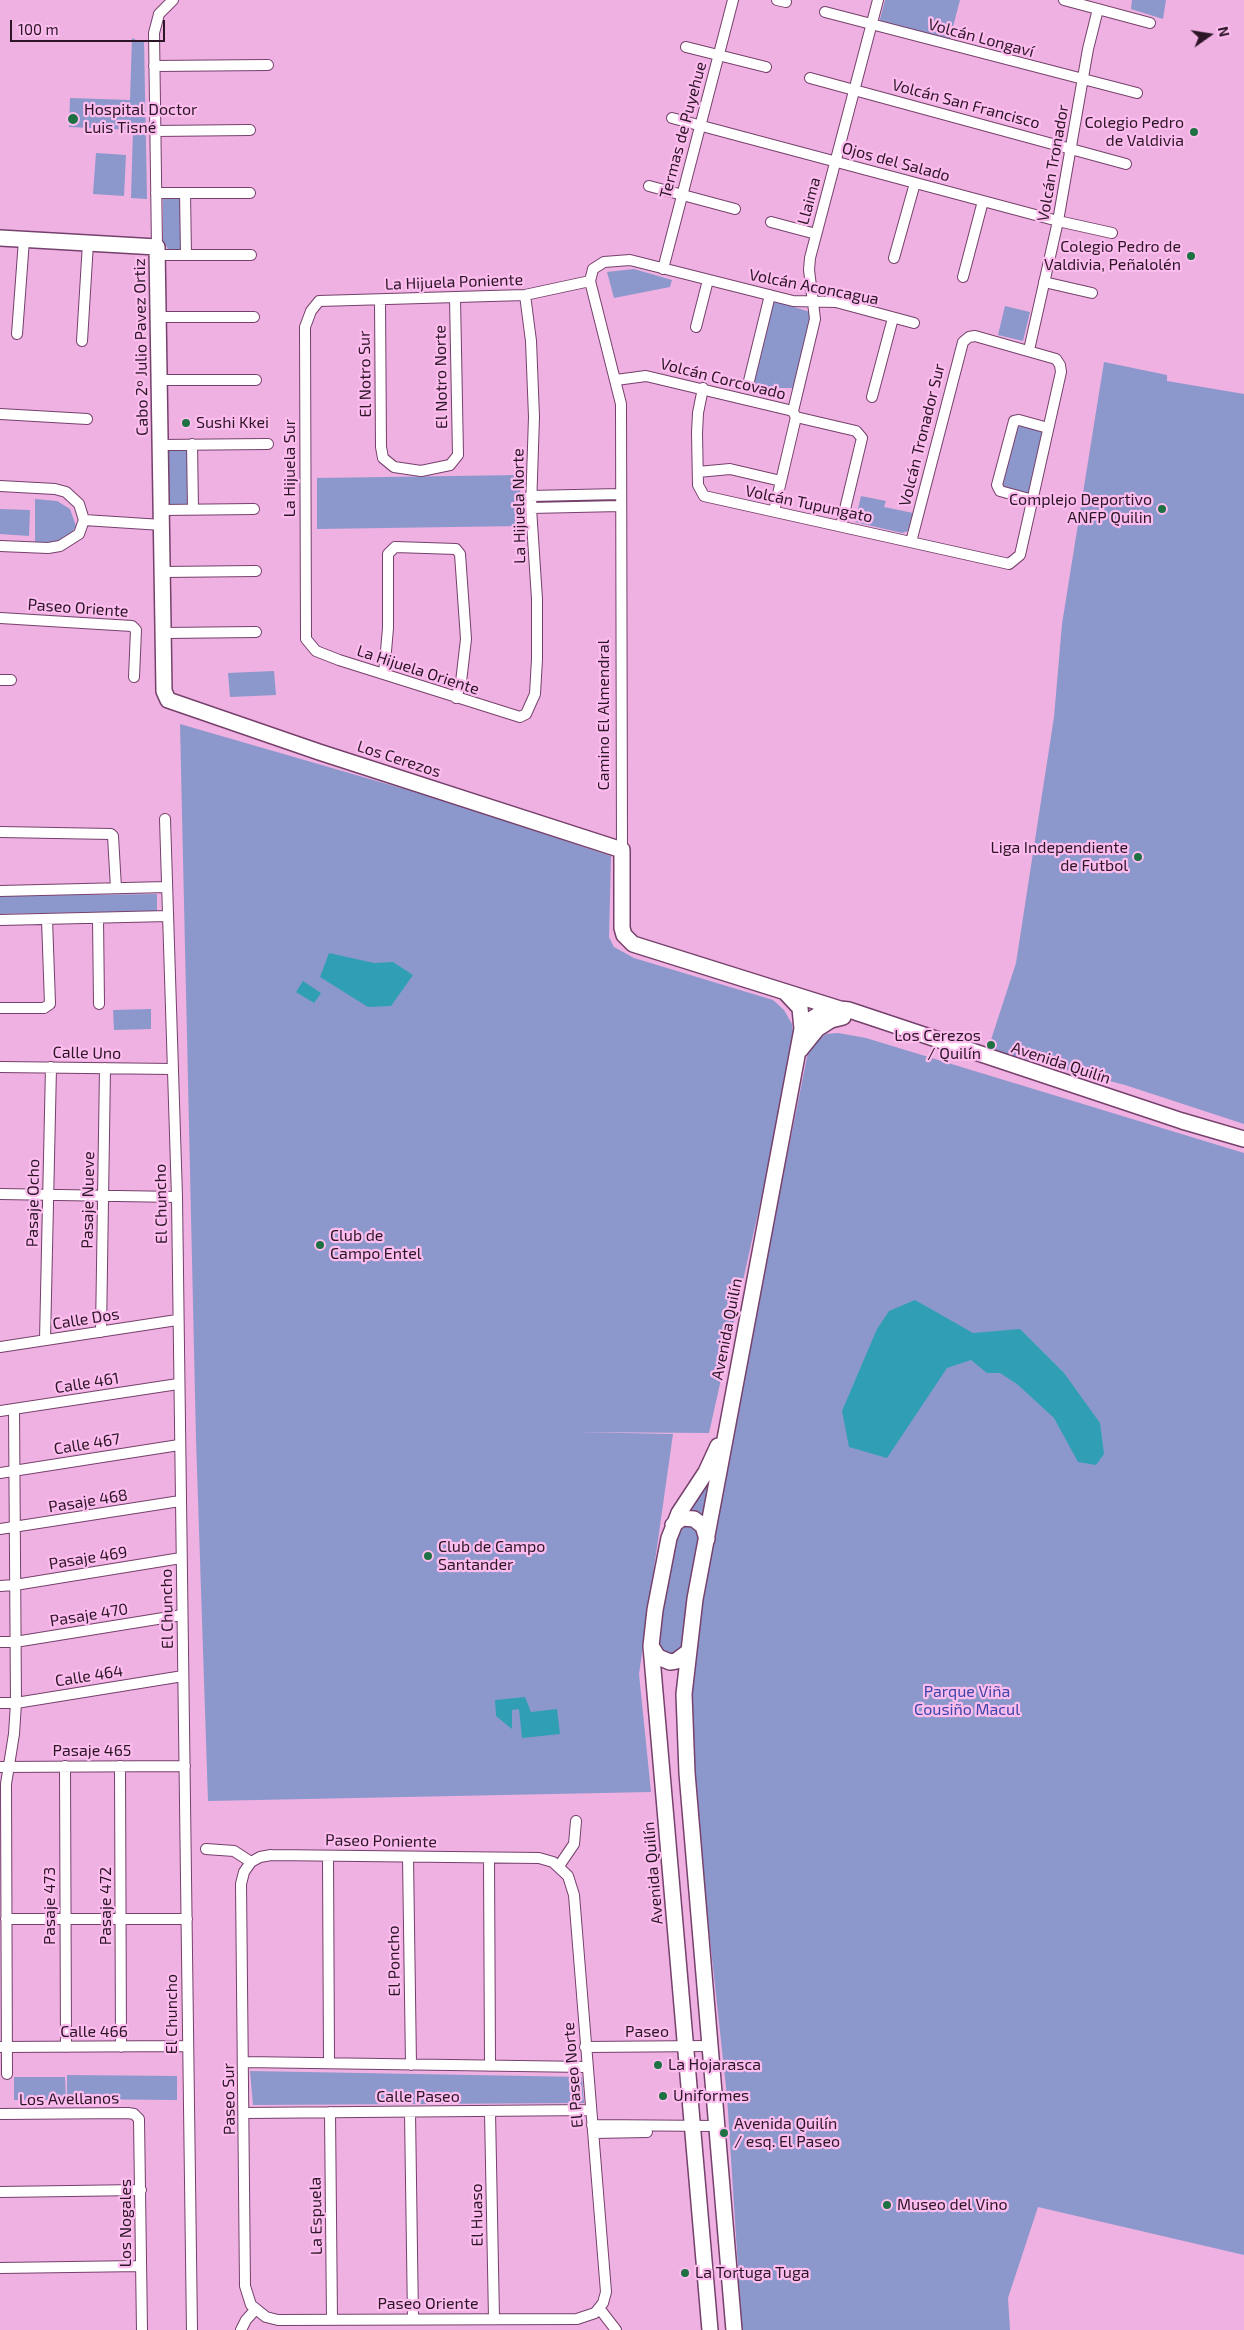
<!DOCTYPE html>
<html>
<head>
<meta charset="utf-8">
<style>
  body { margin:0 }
  #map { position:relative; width:1244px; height:2330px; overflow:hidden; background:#eeb1e1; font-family:"Exo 2",sans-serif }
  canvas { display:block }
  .north { position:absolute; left:1184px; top:10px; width:50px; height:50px; -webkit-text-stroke:4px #fcbdee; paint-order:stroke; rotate:77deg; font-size:14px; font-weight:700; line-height:20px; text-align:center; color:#2c1527 }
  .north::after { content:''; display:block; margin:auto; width:18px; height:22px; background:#2c1527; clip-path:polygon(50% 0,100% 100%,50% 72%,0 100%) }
  .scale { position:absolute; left:10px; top:20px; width:155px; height:22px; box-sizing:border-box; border:2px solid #2c1527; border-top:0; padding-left:6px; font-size:15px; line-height:18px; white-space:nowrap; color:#2c1527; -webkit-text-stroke:4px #fcbdee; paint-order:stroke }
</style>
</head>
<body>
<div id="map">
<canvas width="1244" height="2330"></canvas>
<div class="north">N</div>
<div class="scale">100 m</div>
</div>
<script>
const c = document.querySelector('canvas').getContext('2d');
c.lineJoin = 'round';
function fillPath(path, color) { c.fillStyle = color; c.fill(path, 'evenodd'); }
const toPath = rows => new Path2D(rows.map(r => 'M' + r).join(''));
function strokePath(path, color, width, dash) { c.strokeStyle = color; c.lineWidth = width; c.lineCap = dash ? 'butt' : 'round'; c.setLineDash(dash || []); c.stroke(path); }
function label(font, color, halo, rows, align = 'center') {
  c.font = font + ' "Exo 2",sans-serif'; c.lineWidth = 4.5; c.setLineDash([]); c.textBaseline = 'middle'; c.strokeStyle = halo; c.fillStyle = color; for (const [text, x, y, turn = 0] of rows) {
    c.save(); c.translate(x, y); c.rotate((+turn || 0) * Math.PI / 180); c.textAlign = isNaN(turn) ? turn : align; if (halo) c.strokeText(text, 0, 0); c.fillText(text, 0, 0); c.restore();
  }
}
fillPath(toPath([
  [885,0,960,0,949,42,881,24,880,19],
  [1132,0,1166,0,1163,19,1131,9],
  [132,38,140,42,144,40,147,199,131,198,133,130,69,127,70,98,130,100],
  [96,153,126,155,124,196,93,194],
  [184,196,185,252,170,253,163,240,163,197],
  [634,269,672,280,670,287,614,298,607,272],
  [772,300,813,313,793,388,752,388],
  [1005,306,1030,312,1023,341,998,335],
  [1104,362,1167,375,1167,381,1244,394,1244,1124,1125,1085,988,1049,1016,963,1054,717,1062,624],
  [1015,423,1043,429,1028,495,1001,488],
  [169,451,190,451,188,504,169,504],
  [520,475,521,526,317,529,317,478],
  [861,496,886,501,884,507,913,513,908,531,902,533,855,522],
  [35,499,57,501,70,509,76,526,68,539,54,544,35,544],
  [0,509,30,510,29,536,0,534],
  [274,671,276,695,230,697,228,673],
  [180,724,439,799,611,856,609,937,614,947,634,958,773,1000,784,1010,792,1024,795,1047,709,1433,577,1432,673,1434,639,1674,651,1792,208,1801,196,1439],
  [157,894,157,911,0,914,0,896],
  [151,1009,151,1029,114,1030,113,1010],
  [838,1033,866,1038,1244,1153,1244,2255,1038,2207,1008,2298,1010,2330,742,2330,727,2096,695,1801,689,1712,698,1627,734,1421,808,1052,815,1042,826,1034],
  [711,1477,703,1519,687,1513],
  [691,1523,702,1536,685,1645,676,1653,670,1654,663,1651,660,1647,660,1618,677,1537,680,1528],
  [250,2071,582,2077,584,2103,253,2105],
  [67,2075,177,2076,177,2100,67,2099],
  [14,2077,65,2077,66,2100,14,2100]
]), '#8c98cc');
fillPath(toPath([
  [329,953,374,963,393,962,413,975,391,1006,368,1007,320,977],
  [303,981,321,993,314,1003,296,992],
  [915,1300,973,1333,1020,1329,1064,1373,1100,1423,1104,1454,1096,1465,1078,1462,1054,1418,1017,1384,1000,1373,987,1373,971,1360,947,1368,887,1458,849,1447,842,1411,877,1329,889,1311],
  [525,1697,531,1712,557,1709,560,1734,522,1738,519,1709,512,1710,512,1729,496,1716,495,1700]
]), '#309fb5');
const street = toPath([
  [777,0,786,2],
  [1064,0,1150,23],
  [825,12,1137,93],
  [686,47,766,67],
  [154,66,268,65],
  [810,78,1126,164],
  [672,118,1058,221,1112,233],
  [155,131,250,130],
  [649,186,735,209],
  [156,193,250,193],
  [185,193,186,255],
  [771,222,816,234],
  [157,247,154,33,159,14,173,0],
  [157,255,251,255],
  [894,258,915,183],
  [663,269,733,0],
  [963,277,983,201],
  [1044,282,1092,293],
  [525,295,531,341,534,417,531,508,537,599,537,659,535,694,526,714,520,717,339,660,316,651,306,639,305,327,311,311,319,301,525,295,590,281],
  [380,300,381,447,383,458,394,467,421,471,450,465,458,455,455,298],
  [159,317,254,317],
  [696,327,708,280],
  [17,334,24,240],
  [82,341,88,243],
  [1029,350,1058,221,1088,49,1098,9],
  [160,380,256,380],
  [616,380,646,376,793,411],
  [748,385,770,295],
  [703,388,698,413,697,433,698,485,704,496,1009,564,1020,555,1061,372,1060,365,1056,359,975,336,969,337,963,342,911,542],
  [872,397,893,318],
  [793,411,815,319,809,270,810,258,878,0],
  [0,414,87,419],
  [796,417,856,431,862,438,841,526],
  [192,444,193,509],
  [161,445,268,444],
  [698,472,730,469,781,481],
  [0,486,55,489,66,492,79,504,84,520,79,534,60,546,48,548,0,546],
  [530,496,620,494],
  [1033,500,1000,491,997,485,1014,421,1019,420,1048,428],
  [531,508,620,506],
  [162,510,254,509],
  [774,511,796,417,793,412],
  [84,520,162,525],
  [163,572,256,571],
  [0,618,132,626,136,630,134,677],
  [164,633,256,632],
  [384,674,388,628,388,554,395,547,456,549,460,554,466,639,461,682,456,698],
  [0,680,11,680],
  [165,819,177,1197,192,2330],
  [0,832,111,834,113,836,116,888],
  [622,850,621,404,590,281,593,269,604,262,630,260,793,301,836,302,914,323],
  [0,891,167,887],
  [98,918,99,1004],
  [0,920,168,916],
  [0,1008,44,1008,50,1004,47,919],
  [0,1067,173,1069],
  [0,1194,177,1197],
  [101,1332,105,1068],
  [45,1340,51,1067],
  [0,1347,177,1320],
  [0,1411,178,1384],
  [0,1473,179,1445],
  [0,1529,180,1501],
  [0,1586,15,1585,181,1558],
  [0,1642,15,1642,182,1615],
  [0,1703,16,1703,183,1676],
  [65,1766,66,2047],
  [120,1766,121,2047],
  [0,1767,185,1766],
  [206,1849,234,1851,251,1862],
  [271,1855,539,1858,553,1862,568,1876,574,1895,606,2292,603,2303,595,2313,577,2319,278,2320,266,2317,251,2305,245,2286,241,1884,244,1872,251,1862,260,1857,271,1855],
  [328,1856,329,2063],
  [408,1857,411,2065],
  [489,1858,490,2066],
  [559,1866,574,1844,576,1821],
  [6,1919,187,1919],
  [1,2047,188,2046],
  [585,2047,710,2046],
  [244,2062,587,2067],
  [7,2074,6,1784,14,1734,16,1703,14,1409],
  [490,2111,494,2319],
  [330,2112,332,2320],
  [410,2112,413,2319],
  [244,2113,591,2110],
  [0,2114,128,2113,134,2114,139,2119,142,2330],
  [592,2125,716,2126],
  [593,2133,647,2132],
  [0,2192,141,2190],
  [0,2268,141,2266],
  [599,2308,616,2330],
  [241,2330,246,2320,255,2310]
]);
const secondary = toPath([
  [0,238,157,247,164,691,168,700,319,752,622,850,622,928,624,935,633,944,840,1009],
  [802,1029,810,1020,821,1013,840,1009,849,1010,1182,1121,1244,1139],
  [800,1050,817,1029,831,1020,843,1017],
  [673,1525,682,1518,694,1519,703,1526,707,1539],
  [651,1646,658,1657,670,1662,676,1661,688,1652],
  [710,2330,651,1646,655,1610,669,1538,679,1513,706,1472,718,1446],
  [734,2330,687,1773,684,1694,695,1599,802,1029,800,1008,786,993]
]);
strokePath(street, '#76416c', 12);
strokePath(secondary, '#76416c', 18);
strokePath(street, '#fff', 10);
strokePath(secondary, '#fff', 15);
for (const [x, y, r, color] of [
  [73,119,6,"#1e7143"],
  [1194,132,5,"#1e7143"],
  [1191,256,5,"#1e7143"],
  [186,423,5,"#1e7143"],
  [1162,509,5,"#1e7143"],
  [1138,857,5,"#1e7143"],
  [991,1045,5,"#1e7143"],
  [320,1245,5,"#1e7143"],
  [428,1556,5,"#1e7143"],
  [658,2065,5,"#1e7143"],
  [663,2096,5,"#1e7143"],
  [724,2133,5,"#1e7143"],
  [887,2205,5,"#1e7143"],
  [685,2273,5,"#1e7143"]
]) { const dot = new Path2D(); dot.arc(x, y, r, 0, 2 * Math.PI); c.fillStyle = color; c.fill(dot); strokePath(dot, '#fcbdee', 2); }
label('16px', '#2c1527', '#fcbdee', [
  ["Volcán Longaví",981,38,15],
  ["Volcán San Francisco",966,104,15],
  ["Termas de Puyehue",683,130,-75],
  ["Ojos del Salado",896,162,15],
  ["Volcán Tronador",1053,163,-80],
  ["Llaima",809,201,-75],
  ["La Hijuela Poniente",454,282,-2],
  ["Volcán Aconcagua",814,287,11],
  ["Cabo 2º Julio Pavez Ortiz",141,347,-91],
  ["El Notro Sur",365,374,-91],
  ["El Notro Norte",441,377,-91],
  ["Volcán Corcovado",723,379,14],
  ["Volcán Tronador Sur",922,435,-76],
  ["La Hijuela Sur",290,468,-90],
  ["Volcán Tupungato",809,504,12],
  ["La Hijuela Norte",519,506,-91],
  ["Paseo Oriente",78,608,4],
  ["La Hijuela Oriente",418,670,18],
  ["Camino El Almendral",604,715,-90],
  ["Los Cerezos",399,759,18],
  ["Calle Uno",87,1053,1],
  ["Avenida Quilín",1061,1063,18],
  ["Pasaje Nueve",88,1200,-89],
  ["Pasaje Ocho",33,1203,-89],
  ["El Chuncho",161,1204,-91],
  ["Calle Dos",86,1319,-9],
  ["Avenida Quilín",727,1329,-79],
  ["Calle 461",87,1383,-9],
  ["Calle 467",87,1444,-9],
  ["Pasaje 468",88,1501,-9],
  ["Pasaje 469",88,1558,-9],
  ["El Chuncho",167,1609,-91],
  ["Pasaje 470",89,1615,-9],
  ["Calle 464",89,1676,-9],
  ["Pasaje 465",92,1751],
  ["Paseo Poniente",381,1841,1],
  ["Avenida Quilín",653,1873,-95],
  ["Pasaje 473",50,1906,-90],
  ["Pasaje 472",106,1906,-90],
  ["El Poncho",394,1961,-91],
  ["El Chuncho",172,2014,-90],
  ["Calle 466",94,2032],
  ["Paseo",647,2032],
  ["El Paseo Norte",573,2075,-95],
  ["Calle Paseo",418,2097],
  ["Los Avellanos",69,2099,-1],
  ["Paseo Sur",229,2099,-91],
  ["El Huaso",477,2215,-91],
  ["La Espuela",316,2216,-91],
  ["Los Nogales",126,2223,-90],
  ["Paseo Oriente",428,2304]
]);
label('16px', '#2c1527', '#fcbdee', [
  ["Hospital Doctor",84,110],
  ["Luis Tisné",84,128],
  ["Colegio Pedro",1184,123,"right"],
  ["de Valdivia",1184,141,"right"],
  ["Colegio Pedro de",1181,247,"right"],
  ["Valdivia, Peñalolén",1181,265,"right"],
  ["Sushi Kkei",196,423],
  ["Complejo Deportivo",1152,500,"right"],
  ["ANFP Quilin",1152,518,"right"],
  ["Liga Independiente",1128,848,"right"],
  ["de Futbol",1128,866,"right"],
  ["Los Cerezos",981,1036,"right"],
  ["/ Quilín",981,1054,"right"],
  ["Club de",330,1236],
  ["Campo Entel",330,1254],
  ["Club de Campo",438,1547],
  ["Santander",438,1565],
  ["La Hojarasca",668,2065],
  ["Uniformes",673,2096],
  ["Avenida Quilín",734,2124],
  ["/ esq. El Paseo",734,2142],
  ["Museo del Vino",897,2205],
  ["La Tortuga Tuga",695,2273]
], 'left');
label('16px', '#3e46a9', '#fcbdee', [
  ["Parque Viña",967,1692],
  ["Cousiño Macul",967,1710]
]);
</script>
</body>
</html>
